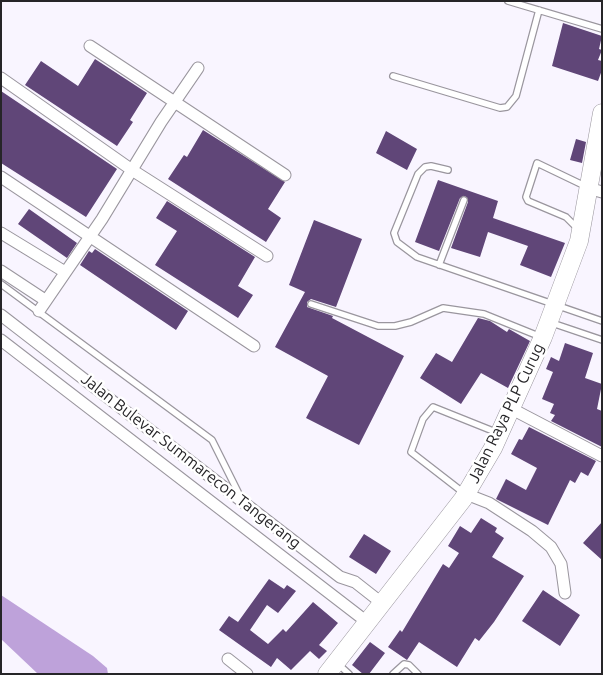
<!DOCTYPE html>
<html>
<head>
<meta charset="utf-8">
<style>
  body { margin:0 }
  #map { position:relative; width:603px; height:675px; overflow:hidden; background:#f9f5ff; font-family:Ubuntu,sans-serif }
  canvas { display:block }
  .frame { position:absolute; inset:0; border:2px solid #262528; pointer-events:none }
</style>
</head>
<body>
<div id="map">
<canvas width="603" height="675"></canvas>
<div class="frame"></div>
</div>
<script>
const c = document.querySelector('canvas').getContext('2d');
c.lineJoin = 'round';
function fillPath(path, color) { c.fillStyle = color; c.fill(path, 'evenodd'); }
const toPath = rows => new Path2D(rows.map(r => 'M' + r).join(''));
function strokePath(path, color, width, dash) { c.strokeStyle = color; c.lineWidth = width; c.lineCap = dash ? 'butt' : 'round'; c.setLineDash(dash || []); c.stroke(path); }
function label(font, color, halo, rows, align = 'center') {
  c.font = font + ' Ubuntu,sans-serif'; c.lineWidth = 5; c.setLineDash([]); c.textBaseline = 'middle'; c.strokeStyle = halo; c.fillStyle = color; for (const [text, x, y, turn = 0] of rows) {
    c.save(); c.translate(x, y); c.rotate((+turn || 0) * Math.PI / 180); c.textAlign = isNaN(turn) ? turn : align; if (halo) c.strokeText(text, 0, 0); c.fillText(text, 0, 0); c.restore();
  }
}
fillPath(toPath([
  [1,595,93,656,107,668,108,674,38,674,1,639]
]), '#bea2da');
fillPath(toPath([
  [563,23,602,36,599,49,602,50,598,60,602,61,602,70,598,81,552,66],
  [95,59,147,93,130,120,133,122,117,146,25,85,41,61,78,86],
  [1,91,117,169,86,217,1,163],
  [203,130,285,182,268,209,281,218,266,242,168,179,184,155,187,157],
  [386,131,417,149,407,170,376,153],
  [576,139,586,142,582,163,570,160],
  [438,180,498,201,493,218,565,243,551,277,520,265,528,246,488,232,480,257,451,248,468,202,465,196,460,198,439,251,415,242],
  [167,201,255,257,238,286,253,295,238,318,155,265,177,231,156,218],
  [29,209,77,243,67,258,18,224],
  [314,220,362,239,336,307,311,299,307,302,307,307,333,316,332,318,404,356,359,445,306,418,328,376,275,347,305,292,289,285],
  [95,249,188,311,176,330,80,265,89,251,92,253],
  [478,318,490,321,507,332,509,329,530,341,508,388,481,373,461,404,420,378,436,353,452,362],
  [565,343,593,353,585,378,602,384,597,409,602,411,602,447,551,421,555,415,550,413,554,404,542,399,553,372,546,369,551,357,559,361],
  [529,427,596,461,588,476,581,472,575,483,570,480,548,525,496,499,506,479,526,490,537,468,511,454,519,439,522,440],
  [481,518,497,528,495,532,504,538,492,557,524,576,494,622,479,641,475,638,457,667,419,642,407,660,388,647,400,630,402,632,443,564,449,568,459,553,448,546,460,526,471,533],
  [602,522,602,560,583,543],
  [364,534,391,551,376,574,349,557],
  [269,579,284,589,287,585,296,591,278,613,267,605,250,630,268,644,283,629,286,632,313,602,338,623,319,645,327,651,319,659,310,651,291,670,277,658,271,667,219,630,229,616,238,622],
  [543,590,580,615,560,646,522,621],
  [370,642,385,653,369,674,363,674,352,665]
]), '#604678');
const lane = toPath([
  [508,1,602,29],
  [393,76,500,108,507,107,516,96,539,10],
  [448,170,431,166,425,167,418,174,394,233,397,242,417,257,602,321],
  [577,228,566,217,528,201,526,197,537,163,587,187],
  [439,265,464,200],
  [1,284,212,440,240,496],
  [311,304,378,326,395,326,411,322,443,308,484,314,541,337],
  [552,323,602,340],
  [462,495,460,490,411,452,423,419,433,407,493,431,497,435],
  [338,664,349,674],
  [393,674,404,664,409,665,418,674]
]);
const street = toPath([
  [90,46,285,175],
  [1,78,132,170,267,256],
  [1,177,254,346],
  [588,188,602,192],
  [1,233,65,272],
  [1,271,45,300],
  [39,311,102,219,161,122,198,68],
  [1,315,340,577,355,582,383,604],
  [1,340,367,622],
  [512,409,602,456],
  [466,494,489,503,532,531,551,547,561,564,565,593],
  [228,659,247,674]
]);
const primary = toPath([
  [327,674,463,499,493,448,543,337,579,241,602,113]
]);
strokePath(lane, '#9a969e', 8);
strokePath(street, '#9a969e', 13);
strokePath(primary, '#9a969e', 19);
strokePath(lane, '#fff', 5.5);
strokePath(street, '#fff', 11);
strokePath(primary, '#fff', 18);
label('16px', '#262528', '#fff', [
  ["Jalan Raya PLP Curug",506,413,-64],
  ["Jalan Bulevar Summarecon Tangerang",191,461,38]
]);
</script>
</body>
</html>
